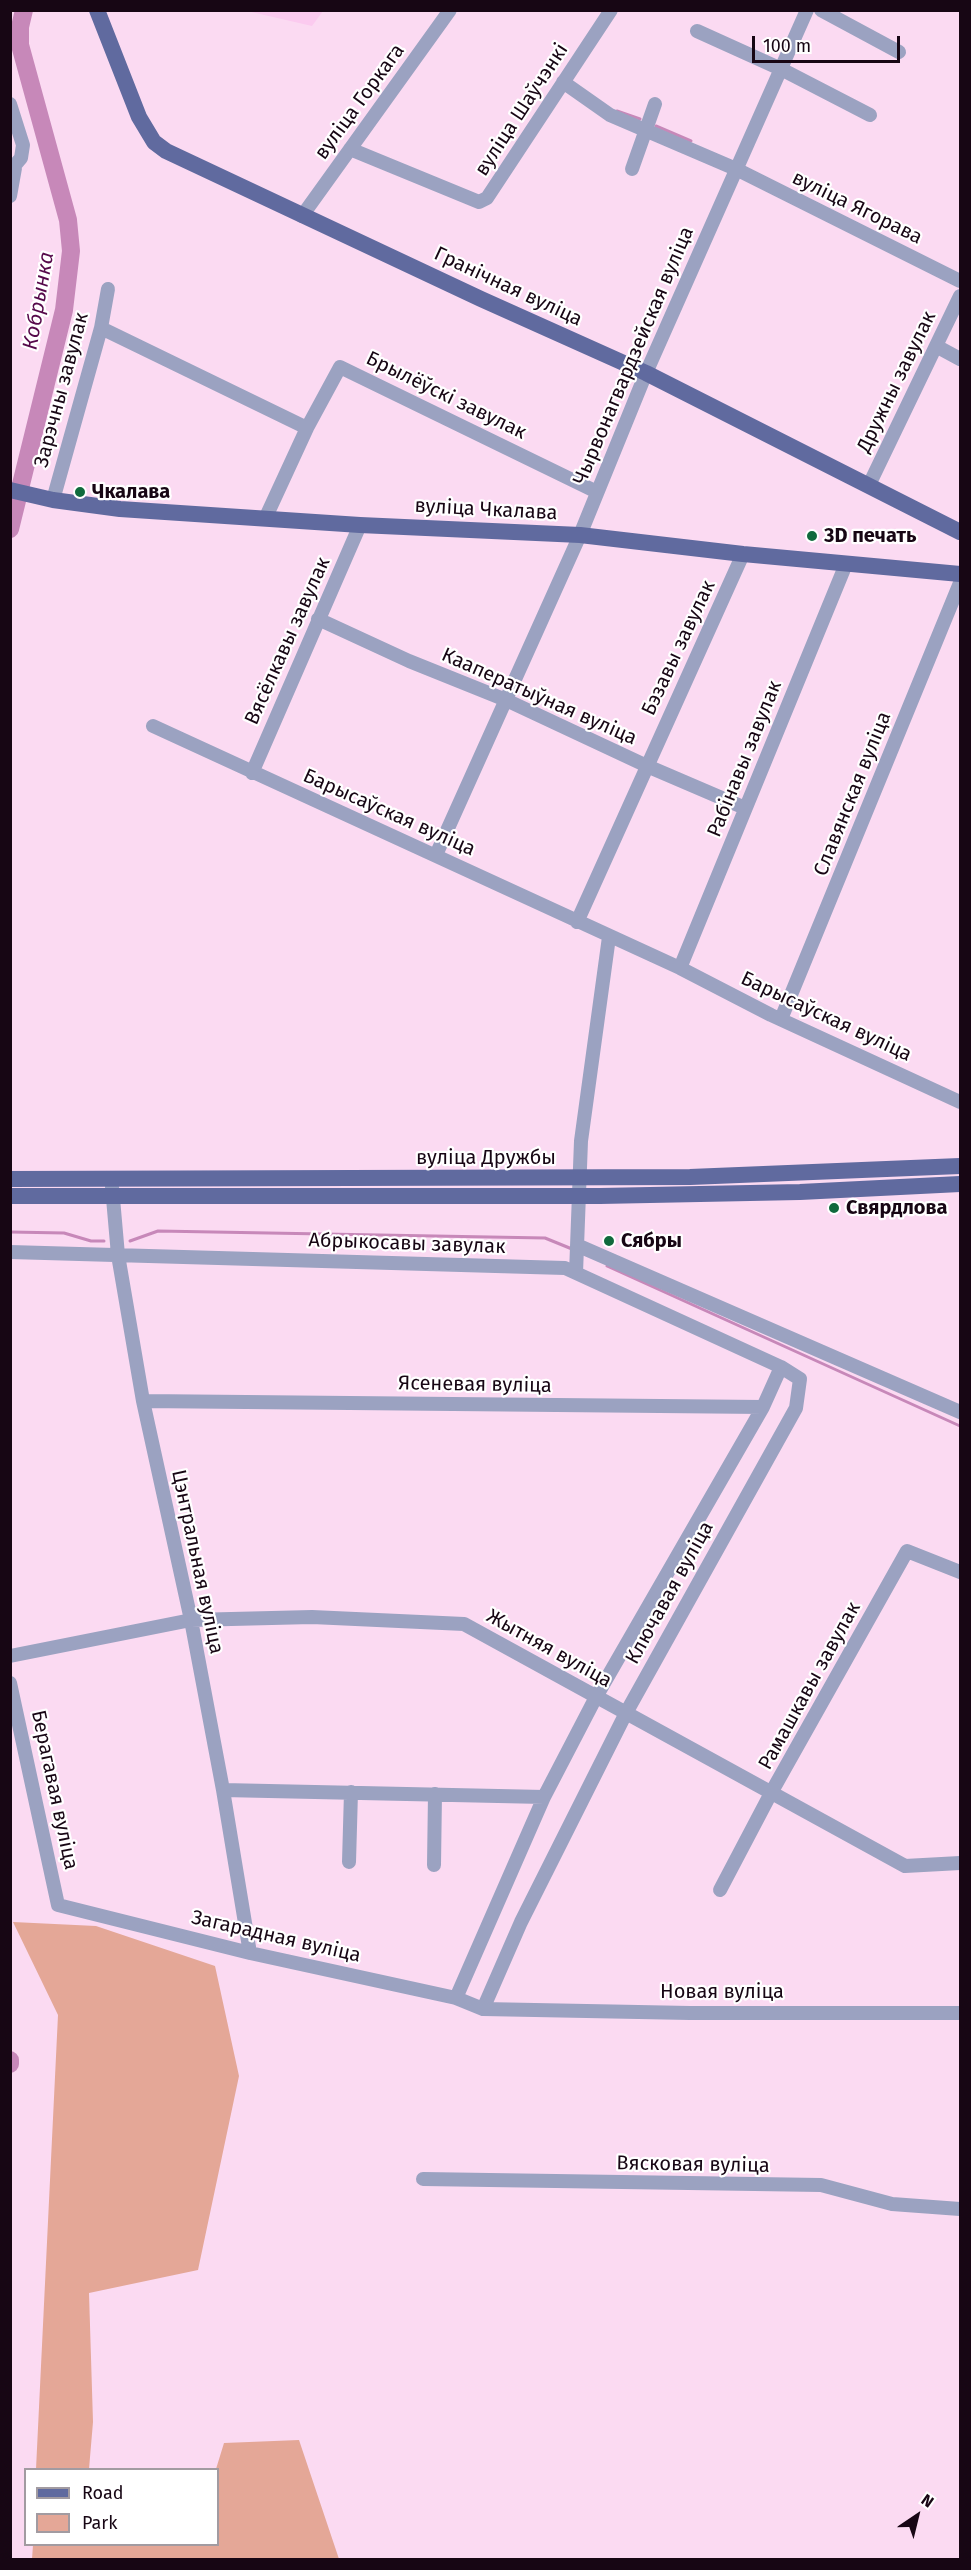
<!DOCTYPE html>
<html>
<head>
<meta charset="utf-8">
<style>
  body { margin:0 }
  #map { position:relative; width:971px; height:2570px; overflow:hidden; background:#fbdaf2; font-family:"Fira Sans",sans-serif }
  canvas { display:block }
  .frame { position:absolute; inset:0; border:12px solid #170614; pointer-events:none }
  .legend { position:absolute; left:24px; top:2468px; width:195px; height:78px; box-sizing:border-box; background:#fff; border:2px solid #a29ba1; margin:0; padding:8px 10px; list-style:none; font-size:18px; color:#170614 }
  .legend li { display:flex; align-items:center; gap:12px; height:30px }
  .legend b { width:30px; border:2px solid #a29ba1 }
  .north { position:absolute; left:887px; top:2486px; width:60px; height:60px; -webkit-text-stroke:4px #fff; paint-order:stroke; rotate:35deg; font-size:16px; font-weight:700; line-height:24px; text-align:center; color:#170614 }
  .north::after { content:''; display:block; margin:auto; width:21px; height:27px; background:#170614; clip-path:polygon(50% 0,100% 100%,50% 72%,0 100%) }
  .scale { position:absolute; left:752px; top:36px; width:148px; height:27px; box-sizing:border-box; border:3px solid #170614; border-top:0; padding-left:8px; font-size:18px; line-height:21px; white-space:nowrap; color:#170614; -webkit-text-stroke:4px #fff; paint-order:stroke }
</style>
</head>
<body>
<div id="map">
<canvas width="971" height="2570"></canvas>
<div class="frame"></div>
<ul class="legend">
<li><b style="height:8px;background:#606a9f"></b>Road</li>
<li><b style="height:16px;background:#e4a797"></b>Park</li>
</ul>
<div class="north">N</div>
<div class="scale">100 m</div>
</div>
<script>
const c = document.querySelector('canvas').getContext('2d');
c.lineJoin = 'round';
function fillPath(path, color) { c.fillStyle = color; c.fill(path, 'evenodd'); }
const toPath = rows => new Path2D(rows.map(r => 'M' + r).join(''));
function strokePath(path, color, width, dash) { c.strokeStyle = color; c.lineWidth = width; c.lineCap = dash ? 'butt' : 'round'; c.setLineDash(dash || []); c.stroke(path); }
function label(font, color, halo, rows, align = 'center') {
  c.font = font + ' "Fira Sans",sans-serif'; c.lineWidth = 4.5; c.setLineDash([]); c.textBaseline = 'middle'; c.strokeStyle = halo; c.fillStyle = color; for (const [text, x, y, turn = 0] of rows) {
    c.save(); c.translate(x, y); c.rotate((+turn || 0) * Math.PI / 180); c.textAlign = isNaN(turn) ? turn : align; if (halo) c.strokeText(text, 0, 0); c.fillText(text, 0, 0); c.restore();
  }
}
fillPath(toPath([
  [247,11,323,10,323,11,312,26]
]), '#fbcaef');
fillPath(toPath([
  [13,1922,96,1926,215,1966,239,2076,198,2270,89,2293,93,2422,89,2469,36,2469,58,2015],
  [299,2440,339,2559,32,2559,33,2545,218,2544,216,2469,224,2443]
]), '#e4a797');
strokePath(toPath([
  [617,111,640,119],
  [656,126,691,141],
  [10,1232,64,1233,91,1241,104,1241],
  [130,1241,158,1231,545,1238,572,1249],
  [607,1266,960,1426]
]), '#c788b9', 3);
strokePath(toPath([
  [10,529,64,310,71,251,68,220,20,45,20,27,24,10],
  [10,2060,10,2064]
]), '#c788b9', 18);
strokePath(toPath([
  [821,10,899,52],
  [697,31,781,69,870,115],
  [563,82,610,115,736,169,960,281],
  [10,104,23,145,21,158,10,171],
  [350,149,479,202,487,198,611,10],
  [632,169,655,104],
  [10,196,15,168],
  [302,216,450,10],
  [101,328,307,428,340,367,597,492],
  [936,346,960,359],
  [869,485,960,296],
  [53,500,101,328,108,289],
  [265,519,307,428],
  [318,619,409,661,506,700,647,766,745,808],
  [153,726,680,968,771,1015,960,1102],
  [252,773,360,525],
  [436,855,580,535,646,373,807,10],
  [577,922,743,554],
  [680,968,846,564],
  [781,1019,960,583],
  [112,1187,118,1255,143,1401,191,1620,223,1790,250,1953],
  [579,1246,960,1412],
  [10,1252,565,1268,781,1367,800,1379,796,1408,626,1713,521,1922,483,2009],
  [576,1273,581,1141,609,937],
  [143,1401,763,1407,781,1367],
  [10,1656,191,1620,312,1617,464,1624,905,1866,960,1863],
  [10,1683,58,1905,250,1953,456,1998,483,2009,690,2013,960,2013],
  [223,1790,544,1797],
  [349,1862,351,1792],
  [434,1865,435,1794],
  [720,1890,771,1793,907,1551,960,1572],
  [456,1998,544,1797,596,1697,763,1407],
  [423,2179,821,2185,892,2204,960,2209]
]), '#9ba2c1', 14);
strokePath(toPath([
  [97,10,139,117,154,142,166,151,481,299,646,373,960,532],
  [10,490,53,500,120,509,360,525,580,535,743,554,960,574],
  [10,1179,690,1177,960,1166],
  [10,1196,600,1196,800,1192,960,1184]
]), '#606a9f', 16);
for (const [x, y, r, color] of [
  [80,492,6,"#106a3d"],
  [812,536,6,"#106a3d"],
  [834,1208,6,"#106a3d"],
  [609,1241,6,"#106a3d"]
]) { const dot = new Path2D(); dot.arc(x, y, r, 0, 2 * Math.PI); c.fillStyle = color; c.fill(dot); strokePath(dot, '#fff', 2); }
label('20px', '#170614', '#fff', [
  ["вуліца Горкага",360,102,-54],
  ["вуліца Шаўчэнкі",522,110,-57],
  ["вуліца Ягорава",857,208,26],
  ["Гранічная вуліца",508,287,25],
  ["Чырвонагвардзейская вуліца",634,356,-67],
  ["Дружны завулак",897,382,-64],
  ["Зарэчны завулак",62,390,-75],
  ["Брылёўскі завулак",446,396,26],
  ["вуліца Чкалава",486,510,3],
  ["Вясёлкавы завулак",288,641,-66],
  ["Бэзавы завулак",679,648,-65],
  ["Кааператыўная вуліца",539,697,24],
  ["Рабінавы завулак",745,759,-68],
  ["Славянская вуліца",853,794,-68],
  ["Барысаўская вуліца",389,813,24],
  ["Барысаўская вуліца",826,1017,25],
  ["вуліца Дружбы",486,1158],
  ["Абрыкосавы завулак",407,1244,2],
  ["Ясеневая вуліца",475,1385,1],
  ["Цэнтральная вуліца",197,1562,78],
  ["Ключавая вуліца",670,1593,-61],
  ["Жытняя вуліца",549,1649,29],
  ["Рамашкавы завулак",810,1686,-61],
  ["Берагавая вуліца",54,1790,78],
  ["Загарадная вуліца",276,1937,13],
  ["Новая вуліца",722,1992],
  ["Вясковая вуліца",693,2165,1]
]);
label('bold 20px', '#170614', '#fff', [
  ["Чкалава",92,492],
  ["3D печать",824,536],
  ["Свярдлова",846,1208],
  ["Сябры",621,1241]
], 'left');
label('italic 21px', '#56094b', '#fff', [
  ["Кобрынка",39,301,-80]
]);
</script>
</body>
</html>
